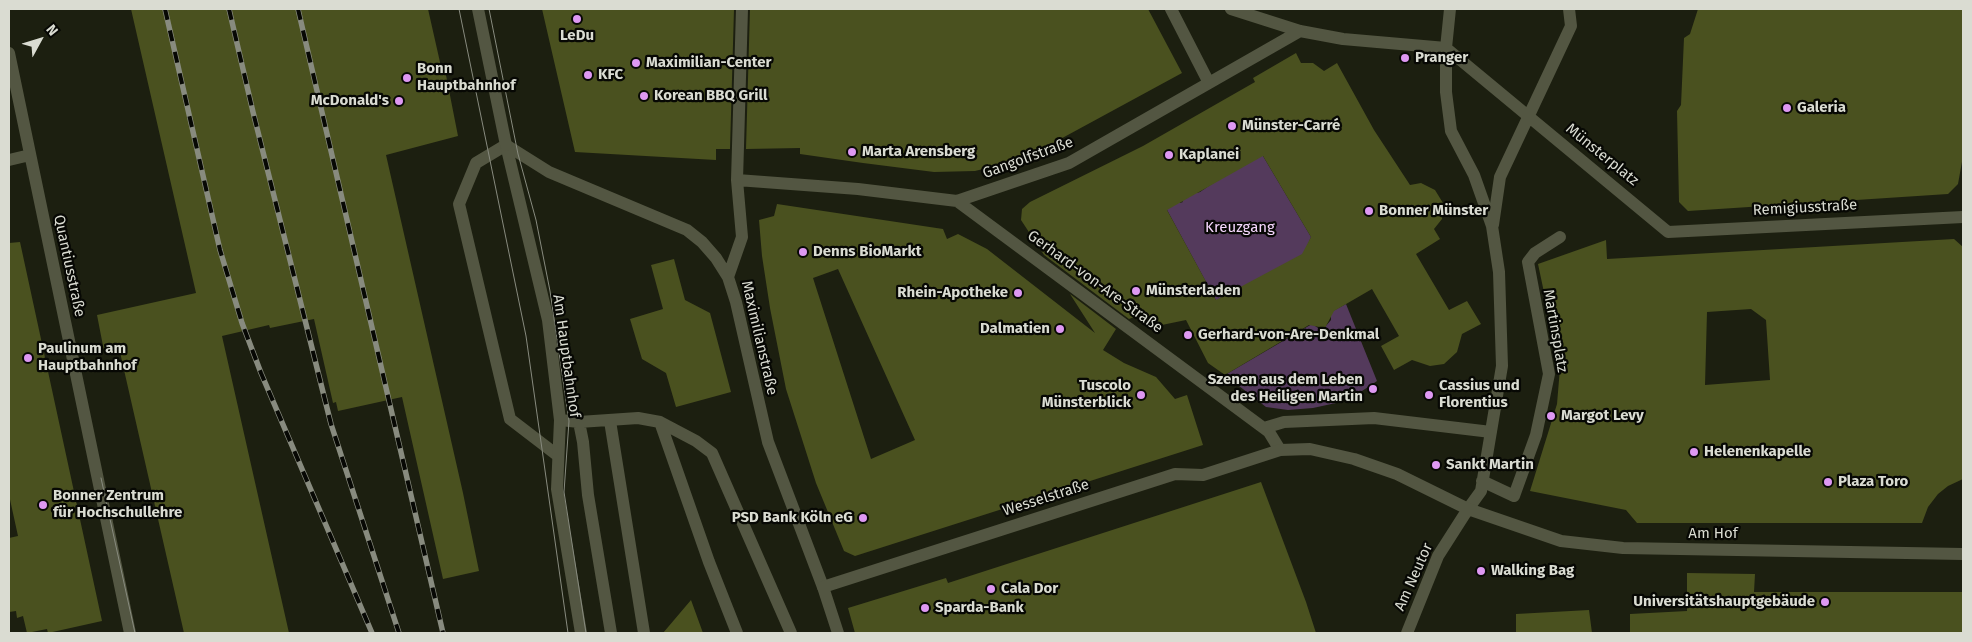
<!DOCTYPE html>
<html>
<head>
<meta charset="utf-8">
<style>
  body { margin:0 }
  #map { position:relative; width:1972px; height:642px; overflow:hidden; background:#1c1f10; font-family:"Fira Sans",sans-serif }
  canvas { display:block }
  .frame { position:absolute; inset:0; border:10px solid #dadcd2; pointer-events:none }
  .north { position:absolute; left:15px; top:15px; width:50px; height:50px; -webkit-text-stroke:4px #070804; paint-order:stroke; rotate:51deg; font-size:14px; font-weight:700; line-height:20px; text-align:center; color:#dadcd2 }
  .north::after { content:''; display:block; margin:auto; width:18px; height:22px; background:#dadcd2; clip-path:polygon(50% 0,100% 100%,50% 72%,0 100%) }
</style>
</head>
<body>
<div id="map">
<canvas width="1972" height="642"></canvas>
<div class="frame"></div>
<div class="north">N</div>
</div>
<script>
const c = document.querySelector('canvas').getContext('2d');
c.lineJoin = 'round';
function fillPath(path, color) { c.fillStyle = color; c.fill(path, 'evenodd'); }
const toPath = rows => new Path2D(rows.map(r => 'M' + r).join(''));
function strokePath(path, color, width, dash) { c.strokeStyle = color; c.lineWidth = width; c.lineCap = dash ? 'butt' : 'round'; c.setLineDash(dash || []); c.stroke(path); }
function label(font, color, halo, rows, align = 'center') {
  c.font = font + ' "Fira Sans",sans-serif'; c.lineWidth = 4.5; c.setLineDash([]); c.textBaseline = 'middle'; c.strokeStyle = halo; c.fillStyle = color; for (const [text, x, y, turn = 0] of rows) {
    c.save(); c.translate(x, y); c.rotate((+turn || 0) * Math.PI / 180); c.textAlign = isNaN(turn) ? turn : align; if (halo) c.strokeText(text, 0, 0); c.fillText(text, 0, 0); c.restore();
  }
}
fillPath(toPath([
  [1260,151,1311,237,1302,258,1218,304,1166,208,1179,201,1180,203,1183,202,1181,199,1195,190,1197,193,1200,192],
  [1346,304,1377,381,1356,395,1336,403,1313,408,1288,410,1266,407,1225,375,1312,324,1318,328,1325,327,1331,320,1331,312]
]), '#543a5c');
fillPath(toPath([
  [131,9,428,9,442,71,445,70,458,136,386,155,463,493,479,571,443,579,402,397,338,411,336,402,333,403,314,319,270,328,269,325,222,336,289,633,184,633,119,348,104,351,97,315,196,293],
  [542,9,734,9,730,149,716,149,716,160,575,152],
  [750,9,1148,9,1182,73,1031,155,1030,154,999,165,975,171,934,172,863,163,800,154,800,148,746,149],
  [1698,9,1963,9,1963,156,1958,184,1948,194,1688,211,1679,202,1677,111,1681,105,1684,38,1690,34],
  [1296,53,1301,63,1313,63,1324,71,1337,63,1374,130,1410,185,1421,183,1435,190,1443,203,1442,219,1434,229,1440,239,1416,254,1449,310,1467,301,1481,324,1462,334,1457,352,1444,364,1430,366,1412,360,1394,370,1381,346,1399,336,1372,289,1334,311,1325,328,1309,325,1225,375,1208,363,1186,320,1157,326,1141,314,1129,319,1044,255,1021,220,1022,209,1030,202,1143,146,1255,82,1253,78],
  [1263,156,1311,237,1302,254,1216,300,1167,210],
  [777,204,943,229,947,239,958,234,987,249,1095,333,1070,294,1116,329,1103,350,1124,363,1156,377,1175,399,1187,395,1203,445,855,556,844,551,816,483,786,389,770,308,762,256,759,220,774,216],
  [838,269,915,440,871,459,813,278],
  [1954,239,1963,247,1963,479,1948,486,1938,494,1928,507,1922,523,1637,523,1626,510,1530,491,1557,404,1560,368,1538,264,1606,240,1607,259],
  [1751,309,1766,320,1770,380,1705,385,1707,312],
  [20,242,102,621,48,633,47,629,27,633,23,616,17,618,16,611,9,612,9,538,18,536,9,495,9,243],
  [674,259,685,300,710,313,731,392,676,407,666,373,642,359,630,319,663,309,651,265],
  [1261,482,1306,602,1316,633,855,633,848,608,946,578,948,583],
  [1687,573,1755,574,1754,592,1963,592,1963,633,1630,633,1630,614,1687,611],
  [691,600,703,633,663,633],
  [1589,610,1592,633,1516,633,1516,614]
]), '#4a511f');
strokePath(toPath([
  [506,145,476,163,459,204,510,419,557,455],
  [560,420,579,422,638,418,660,422,696,441,712,453,791,633],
  [610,421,644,633],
  [579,422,583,442,588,495,611,633],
  [660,422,709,562,737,633]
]), '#535642', 12);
strokePath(toPath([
  [1171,9,1209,83],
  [1231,9,1300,31,1343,39,1446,48,1668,232,1963,217],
  [1450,9,1446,48,1446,92,1451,131,1474,175,1492,226,1499,272,1502,366,1481,491,1468,509],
  [506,145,549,172,687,230,702,242,716,258,728,277,736,302,768,442,823,587],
  [737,180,858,189,957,201,1069,163,1300,31],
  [957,201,1269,432,1280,450],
  [1493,225,1500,177,1571,26,1569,9],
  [728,277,742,237,737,180,742,9],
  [1264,428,1284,422,1374,418,1491,432],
  [1482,481,1514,496,1536,435,1549,374,1528,262,1535,253,1560,237]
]), '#535642', 12);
strokePath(toPath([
  [9,53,130,633],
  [506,145,548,320,560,420,557,489,581,633],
  [9,160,30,155],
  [838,633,823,587,1175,474,1203,475,1280,450,1310,449,1354,459,1397,474,1468,509,1561,541,1623,548,1963,554],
  [1407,633,1438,556,1468,509]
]), '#535642', 12);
strokePath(toPath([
  [478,9,506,145]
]), '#535642', 12);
strokePath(toPath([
  [459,9,526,336,568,633],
  [489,9,518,154,536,220,550,291,569,421,564,492,586,633],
  [101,478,135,633]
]), '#888b7f', 1);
const rail = toPath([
  [165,9,220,250,242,323,261,373,372,633],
  [229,9,253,112,331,424,399,633],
  [298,9,443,633]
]);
strokePath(rail, '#888b7f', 5.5);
strokePath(rail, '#070804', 4, [11]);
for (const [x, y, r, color] of [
  [577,19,5,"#de98f2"],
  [1405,58,5,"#de98f2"],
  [636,63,5,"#de98f2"],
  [588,75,5,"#de98f2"],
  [407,78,5,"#de98f2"],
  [644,96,5,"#de98f2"],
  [399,101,5,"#de98f2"],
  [1787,108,5,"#de98f2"],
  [1232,126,5,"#de98f2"],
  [852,152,5,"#de98f2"],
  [1169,155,5,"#de98f2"],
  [1369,211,5,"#de98f2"],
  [803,252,5,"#de98f2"],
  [1136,291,5,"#de98f2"],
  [1018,293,5,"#de98f2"],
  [1060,329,5,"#de98f2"],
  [1188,335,5,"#de98f2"],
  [28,358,5,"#de98f2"],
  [1373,389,5,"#de98f2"],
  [1141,395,5,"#de98f2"],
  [1429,395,5,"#de98f2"],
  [1551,416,5,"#de98f2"],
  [1694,452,5,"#de98f2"],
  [1436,465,5,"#de98f2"],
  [1828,482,5,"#de98f2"],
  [43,505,5,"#de98f2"],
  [863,518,5,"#de98f2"],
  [1481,571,5,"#de98f2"],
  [991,589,5,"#de98f2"],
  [1825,602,5,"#de98f2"],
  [925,608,5,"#de98f2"]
]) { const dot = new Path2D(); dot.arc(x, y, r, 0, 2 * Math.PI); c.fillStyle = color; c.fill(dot); strokePath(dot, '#070804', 2); }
label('bold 15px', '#dadcd2', '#070804', [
  ["LeDu",577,36,"center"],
  ["Pranger",1415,58],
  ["Maximilian-Center",646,63],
  ["Bonn",417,69],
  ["Hauptbahnhof",417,86],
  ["KFC",598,75],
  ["Korean BBQ Grill",654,96],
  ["McDonald's",389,101,"right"],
  ["Galeria",1797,108],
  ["Münster-Carré",1242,126],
  ["Marta Arensberg",862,152],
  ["Kaplanei",1179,155],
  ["Bonner Münster",1379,211],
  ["Denns BioMarkt",813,252],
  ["Münsterladen",1146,291],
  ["Rhein-Apotheke",1008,293,"right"],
  ["Dalmatien",1050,329,"right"],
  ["Gerhard-von-Are-Denkmal",1198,335],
  ["Paulinum am",38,349],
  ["Hauptbahnhof",38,366],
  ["Szenen aus dem Leben",1363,380,"right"],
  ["des Heiligen Martin",1363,397,"right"],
  ["Tuscolo",1131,386,"right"],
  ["Münsterblick",1131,403,"right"],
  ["Cassius und",1439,386],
  ["Florentius",1439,403],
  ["Margot Levy",1561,416],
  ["Helenenkapelle",1704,452],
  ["Sankt Martin",1446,465],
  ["Plaza Toro",1838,482],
  ["Bonner Zentrum",53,496],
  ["für Hochschullehre",53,513],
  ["PSD Bank Köln eG",853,518,"right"],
  ["Walking Bag",1491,571],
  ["Cala Dor",1001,589],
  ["Universitätshauptgebäude",1815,602,"right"],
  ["Sparda-Bank",935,608]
], 'left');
label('15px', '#dadcd2', '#070804', [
  ["Münsterplatz",1602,155,39],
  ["Gangolfstraße",1028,158,-20],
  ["Remigiusstraße",1805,208,-3],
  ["Quantiusstraße",69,266,78],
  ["Gerhard-von-Are-Straße",1095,282,36],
  ["Martinsplatz",1555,331,80],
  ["Maximilianstraße",759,338,77],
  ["Am Hauptbahnhof",566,356,82],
  ["Wesselstraße",1046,498,-18],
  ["Am Hof",1713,534],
  ["Am Neutor",1414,577,-66]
]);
label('15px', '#f6d7fe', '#070804', [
  ["Kreuzgang",1240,228]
]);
</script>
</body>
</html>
